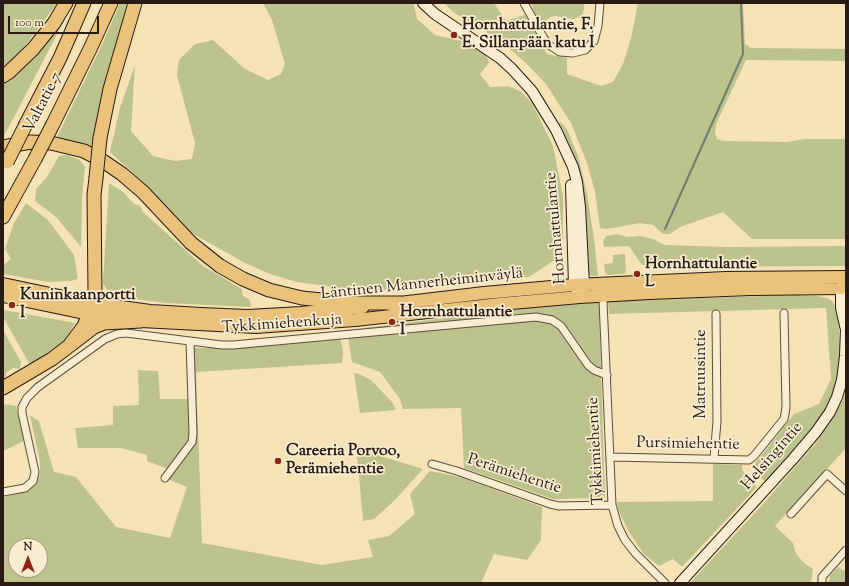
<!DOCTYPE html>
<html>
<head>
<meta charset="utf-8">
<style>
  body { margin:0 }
  #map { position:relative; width:849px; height:586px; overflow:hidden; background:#f5e3b6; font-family:"Sorts Mill Goudy",serif }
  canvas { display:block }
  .frame { position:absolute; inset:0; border:4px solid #291b14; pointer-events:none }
  .north { position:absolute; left:8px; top:538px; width:40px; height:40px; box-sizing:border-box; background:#f8edd0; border:1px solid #a59985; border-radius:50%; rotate:0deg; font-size:11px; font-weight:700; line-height:16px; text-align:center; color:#291b14 }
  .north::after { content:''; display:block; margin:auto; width:14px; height:18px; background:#8f2418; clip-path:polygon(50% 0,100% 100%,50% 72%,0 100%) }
  .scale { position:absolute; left:8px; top:16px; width:91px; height:18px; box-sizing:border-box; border:2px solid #291b14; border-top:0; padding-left:5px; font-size:12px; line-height:14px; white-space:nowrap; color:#291b14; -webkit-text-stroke:3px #f8edd0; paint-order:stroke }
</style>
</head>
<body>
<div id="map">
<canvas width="849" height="586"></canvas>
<div class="frame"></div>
<div class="north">N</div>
<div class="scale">100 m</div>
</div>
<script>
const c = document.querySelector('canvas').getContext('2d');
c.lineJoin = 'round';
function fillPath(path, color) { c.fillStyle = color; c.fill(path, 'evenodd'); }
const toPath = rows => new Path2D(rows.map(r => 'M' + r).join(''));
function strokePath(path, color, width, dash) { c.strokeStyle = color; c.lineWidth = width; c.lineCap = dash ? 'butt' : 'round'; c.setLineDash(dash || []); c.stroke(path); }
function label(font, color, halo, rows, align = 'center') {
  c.font = font + ' "Sorts Mill Goudy",serif'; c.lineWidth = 3.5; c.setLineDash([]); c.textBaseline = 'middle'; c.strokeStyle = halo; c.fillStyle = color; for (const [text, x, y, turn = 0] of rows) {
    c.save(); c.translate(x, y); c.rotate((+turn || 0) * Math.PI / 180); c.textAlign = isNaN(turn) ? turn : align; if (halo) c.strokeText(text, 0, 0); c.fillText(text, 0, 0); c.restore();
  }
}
fillPath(toPath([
  [3,3,57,3,19,54,3,67],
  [120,3,127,3,104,89,92,150,73,142,57,137,101,47],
  [263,3,412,3,414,5,417,19,435,35,466,42,486,55,489,63,480,74,490,87,508,86,520,91,532,103,553,146,563,196,563,239,556,259,529,277,392,290,347,289,297,282,270,274,245,263,188,231,144,183,110,152,120,108,135,65,131,131,153,156,175,161,192,159,195,143,177,75,179,60,195,44,213,40,245,69,268,80,281,74,285,64,272,20],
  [444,3,494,3,506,21,525,15,547,54,567,58,567,74,601,86,613,82,623,64,631,38,638,3,743,3,745,44,751,48,846,49,846,61,746,60,716,124,715,133,717,139,723,141,788,142,804,139,846,139,846,239,752,239,723,212,680,227,670,234,663,234,653,225,640,223,613,228,605,229,600,228,595,192,587,163,571,123,546,84,526,63,511,50,485,31,453,12],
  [531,3,584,3,584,9,582,16,573,19,555,16,550,17,542,25,539,24],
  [61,20,64,21,3,138,3,81],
  [559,120,567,129,578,156,587,194,594,238,598,276,592,276,588,274,574,158],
  [67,155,80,160,85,167,82,198,81,247,56,217,35,201,36,189,47,177,59,156],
  [109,183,123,192,134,204,140,206,143,212,203,266,242,289,243,296,250,300,251,307,166,303,111,296,103,283],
  [26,203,48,220,74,255,78,279,71,281,48,282,3,274,3,265,11,259,5,249,14,223],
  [617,234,627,237,640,236,653,239,665,245,726,247,846,246,846,266,661,267,642,265,629,246,604,247,603,241,606,236],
  [625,254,626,272,624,274,607,275,605,272,604,264,613,263,613,255],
  [794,295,817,296,827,298,832,301,835,306,838,315,840,350,837,379,829,404,823,414,766,482,754,472,754,465,794,414,819,404,831,379,826,308,609,314,608,301],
  [599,302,605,498,553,499,464,468,461,408,403,409,400,399,380,372,352,362,347,330,512,310],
  [3,310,21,313,75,323,65,340,30,365,3,317],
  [3,330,21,362,20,369,13,368,6,373,5,378,3,379],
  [340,338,343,351,342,363,196,372,202,543,322,565,373,557,368,540,389,536,415,514,410,494,430,471,460,477,542,507,541,540,527,560,494,554,481,583,3,583,3,497,28,491,36,483,40,474,40,462,30,415,39,421,54,472,76,477,116,527,170,538,187,487,167,479,194,443,193,348,227,348],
  [16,546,40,546,40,570,16,570],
  [138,370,158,371,160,399,189,399,190,441,168,469,147,461,147,455,121,448,78,448,75,428,113,425,113,406,139,405],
  [354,373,359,374,371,380,392,402,396,410,360,413],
  [846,390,846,448,775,526,793,543,796,554,804,563,813,569,811,583,690,583,764,503,816,443,829,424,843,400],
  [3,404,16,406,24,441,3,451],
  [361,450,423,469,394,501,374,519,363,521,357,454],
  [713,464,742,465,742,470,757,487,682,567,673,559,659,566,643,553,628,530,618,509,617,502,713,501],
  [838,567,846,572,846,583,829,583,830,576]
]), '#bdc38d');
strokePath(toPath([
  [665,229,743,54,741,3]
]), '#6e7d70', 2);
const street = toPath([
  [524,3,543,37,549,45,560,52,573,53,585,50,594,41,598,26,600,3],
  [603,301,612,505,618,526,625,540,636,554,665,583],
  [611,457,749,460,754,456,784,419,785,414,786,407,784,313],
  [714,458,717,421,716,314],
  [432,464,457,471,550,504,559,506,612,505],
  [165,478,192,442,193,433,190,342],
  [3,492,25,488,33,481,35,472,22,413,22,407,27,398,38,387,105,339,117,334,126,333,222,345,233,345,536,317,552,320,561,326,588,365,594,370,607,375],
  [791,514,827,474,846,491],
  [822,583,822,577,846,550]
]);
const secondary = toPath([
  [423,3,435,14,500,58,512,69,532,91,556,130,573,167,577,182,580,207,584,285,582,290],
  [571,185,574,285,578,292],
  [844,281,841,288,841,308,846,330],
  [680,583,793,459,816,432,830,412,837,397,842,380,845,356,846,328]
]);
const primary = toPath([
  [3,284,93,303,150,311,201,314,248,316,301,313,363,307],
  [3,296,89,314,141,321,256,327,355,320,500,304,580,297,649,293,751,289,841,288],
  [391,304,484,293,574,285,726,278,845,277]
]);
const highway = toPath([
  [3,76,9,72,33,49,54,23,66,3],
  [26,124,60,58,84,3],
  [53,124,91,47,111,3],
  [100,138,110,89,135,3],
  [3,147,31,142,51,143,84,151,103,161,122,174,143,192,191,243,220,266,243,279,269,290,302,298,351,303,400,303],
  [3,217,35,159],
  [69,346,84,326,93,303,95,292,94,195,96,178],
  [3,388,52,359,94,327,104,323,141,321]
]);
strokePath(street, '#5c4d3c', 9);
strokePath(secondary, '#291b14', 12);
strokePath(primary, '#291b14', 14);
strokePath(highway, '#291b14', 15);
strokePath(street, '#f8edd0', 7);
strokePath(secondary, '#f8edd0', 10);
strokePath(primary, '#eac27b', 12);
strokePath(highway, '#eac27b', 13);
const highwayBridge = toPath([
  [35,159,53,124],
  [7,162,26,124],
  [96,178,100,138]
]);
strokePath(highwayBridge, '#291b14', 15, []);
strokePath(highwayBridge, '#eac27b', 13);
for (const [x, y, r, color] of [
  [454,35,4,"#8f2418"],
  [637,274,4,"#8f2418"],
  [12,305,4,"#8f2418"],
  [392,322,4,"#8f2418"],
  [278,461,4,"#8f2418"]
]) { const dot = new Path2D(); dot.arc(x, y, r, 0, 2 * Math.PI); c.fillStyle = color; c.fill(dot); strokePath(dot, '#f8edd0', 1.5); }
label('bold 16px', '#291b14', '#f8edd0', [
  ["Hornhattulantie, F.",462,26],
  ["E. Sillanpään katu I",462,44],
  ["Hornhattulantie",645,265],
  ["L",645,283],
  ["Kuninkaanportti",20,296],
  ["I",20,314],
  ["Hornhattulantie",400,313],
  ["I",400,331],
  ["Careeria Porvoo,",286,452],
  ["Perämiehentie",286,470]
], 'left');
label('16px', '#291b14', '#f8edd0', [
  ["Valtatie 7",44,103,-63],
  ["Hornhattulantie",557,228,-95],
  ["Läntinen Mannerheiminväylä",422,285,-6],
  ["Tykkimiehenkuja",282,325,-4],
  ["Matruusintie",702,374,-90],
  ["Pursimiehentie",688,445,1],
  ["Tykkimiehentie",597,451,-93],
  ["Helsingintie",773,457,-49],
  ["Perämiehentie",514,475,18]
]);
</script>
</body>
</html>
